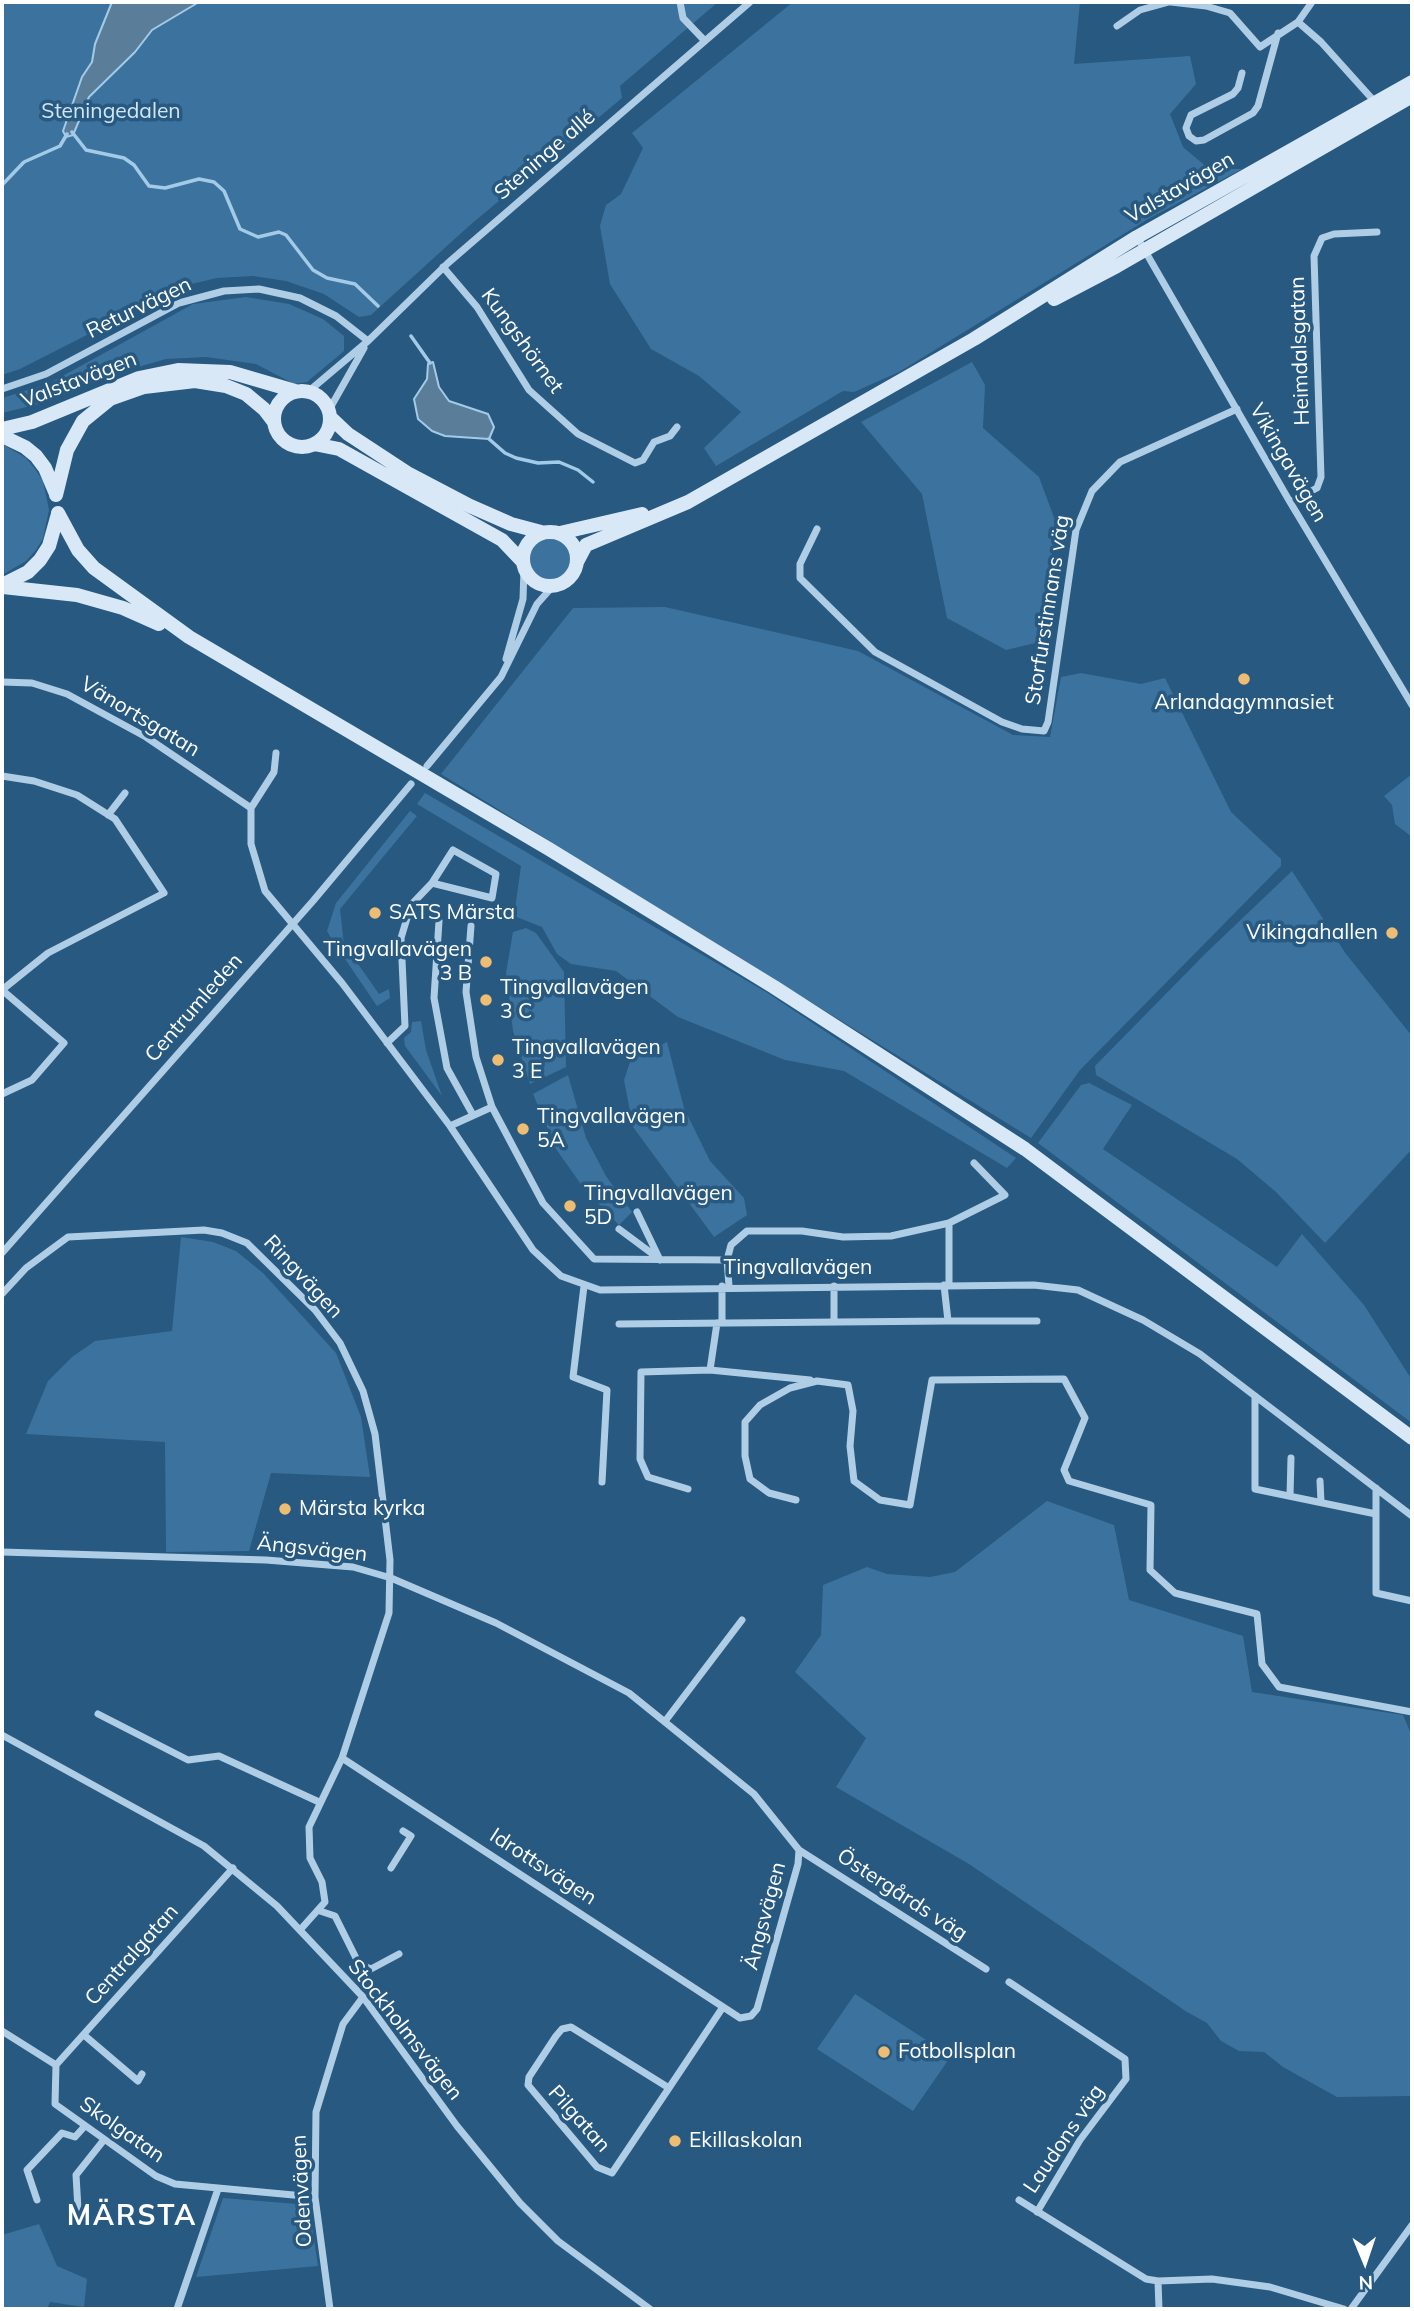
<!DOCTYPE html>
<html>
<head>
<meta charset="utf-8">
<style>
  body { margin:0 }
  #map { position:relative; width:1414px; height:2311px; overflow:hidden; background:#275981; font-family:Mulish,sans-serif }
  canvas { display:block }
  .frame { position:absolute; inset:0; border:4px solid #fff; pointer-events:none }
  .north { position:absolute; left:1330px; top:2227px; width:70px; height:70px; -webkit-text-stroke:5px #275981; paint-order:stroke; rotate:178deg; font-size:19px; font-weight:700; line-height:28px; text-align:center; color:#fff }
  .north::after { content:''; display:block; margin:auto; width:24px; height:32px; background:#fff; clip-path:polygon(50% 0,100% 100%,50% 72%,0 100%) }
</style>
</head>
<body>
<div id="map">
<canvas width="1414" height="2311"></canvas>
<div class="frame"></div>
<div class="north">N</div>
</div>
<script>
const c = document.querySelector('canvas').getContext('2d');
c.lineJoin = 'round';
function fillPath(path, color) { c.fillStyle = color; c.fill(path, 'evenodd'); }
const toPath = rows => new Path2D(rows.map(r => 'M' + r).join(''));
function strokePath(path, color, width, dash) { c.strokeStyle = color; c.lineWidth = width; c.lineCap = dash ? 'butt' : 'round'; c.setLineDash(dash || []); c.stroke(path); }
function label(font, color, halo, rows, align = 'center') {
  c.font = font + ' Mulish,sans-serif'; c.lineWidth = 7; c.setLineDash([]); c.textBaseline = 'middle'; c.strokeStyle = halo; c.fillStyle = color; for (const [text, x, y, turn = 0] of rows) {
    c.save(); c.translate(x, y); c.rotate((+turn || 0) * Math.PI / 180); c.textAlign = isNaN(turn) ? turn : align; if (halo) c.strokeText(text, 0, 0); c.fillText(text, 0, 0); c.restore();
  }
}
fillPath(toPath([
  [2,2,718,2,620,86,622,98,469,226,371,315,359,317,324,294,286,281,253,276,217,278,183,286,20,369,2,375],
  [793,2,1080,2,1074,64,1190,56,1196,84,1170,114,1183,147,1209,169,1242,169,1148,219,899,372,854,392,843,391,716,466,704,448,741,412,699,376,651,349,610,284,600,226,606,205,621,194,643,148,632,133],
  [246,297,289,304,323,319,344,336,344,351,307,382,294,384,256,364,206,357,166,359,103,377,51,401,2,413,2,398,48,384,193,304],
  [972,362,985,385,983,428,1039,477,1056,523,1044,641,1006,650,947,618,922,494,861,422],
  [2,444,26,458,35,469,43,481,49,510,43,538,36,550,26,561,2,575],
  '529 560a21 21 0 1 1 42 0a21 21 0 1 1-42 0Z',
  [665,607,858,651,1013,735,1050,737,1061,677,1081,673,1141,684,1165,678,1231,812,1281,859,1281,866,1080,1070,1031,1138,441,774,573,608],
  [1412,774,1412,837,1395,824,1392,805,1384,796],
  [425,793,766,992,1016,1158,1007,1168,844,1071,785,1060,678,1017,616,971,571,964,557,954,542,927,514,916,521,866,417,804],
  [410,811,417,816,340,909,344,945,338,950,327,931,336,903],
  [1292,871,1346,954,1412,1036,1412,1149,1325,1243,1276,1192,1237,1159,1096,1075,1095,1066,1206,953],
  [526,928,536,933,564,972,566,1067,530,1084,513,1031,506,973,513,932],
  [349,951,379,994,389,989,390,998,377,1006,343,956],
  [421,1021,426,1050,442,1096,405,1046,404,1038,411,1032,412,1022],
  [667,1042,684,1108,710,1161,744,1198,747,1215,714,1237,633,1127,624,1080,631,1059],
  [568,1075,586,1138,606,1176,632,1212,619,1225,585,1190,556,1149,533,1094],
  [1089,1083,1132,1105,1103,1149,1277,1267,1302,1234,1364,1305,1412,1380,1412,1423,1038,1143,1081,1085],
  [181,1237,213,1242,236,1251,263,1273,336,1353,361,1417,370,1477,271,1473,249,1551,166,1552,165,1442,26,1434,48,1381,72,1357,95,1341,172,1331],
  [1047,1501,1114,1525,1129,1600,1243,1636,1252,1692,1403,1715,1412,1736,1412,2096,1337,2097,1283,2067,1264,2052,1239,2051,1221,2041,1207,2023,1187,2012,969,1864,836,1787,866,1738,795,1672,821,1635,823,1585,867,1567,887,1574,930,1577,955,1572],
  [855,1994,951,2056,913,2111,817,2049],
  [223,2198,309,2205,318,2266,196,2277],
  [39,2224,57,2266,87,2279,84,2307,50,2302,47,2309,2,2309,2,2235]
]), '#3c739e');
const water = toPath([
  [112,2,199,2,152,30,135,52,89,97,73,135,66,137,63,131,82,77,92,62,95,44,112,2],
  [433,362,439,387,449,401,488,414,494,427,489,439,445,436,432,431,418,419,414,399,427,379,428,364,433,362]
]);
fillPath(water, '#5a7e99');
strokePath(water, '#a3cbe7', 2);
strokePath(toPath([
  [72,132,86,150,124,158,134,165,149,186,165,188,199,179,214,182,224,191,240,229,258,237,279,232,286,235,313,270,327,278,355,284,378,306],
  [2,185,24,162,60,146,67,134],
  [411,336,430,363],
  [489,439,505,453,516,458,538,463,559,462,578,470,593,482]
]), '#a3cbe7', 3.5);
strokePath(toPath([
  [680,2,683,18,704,40],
  [1171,2,1206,6,1230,13,1260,47,1298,22,1312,2],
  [1298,22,1321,42,1375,102],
  [1117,26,1140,10,1169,2],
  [1242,73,1238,88,1233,94,1191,115,1186,128,1189,136,1196,141,1204,140,1253,113,1258,106,1278,33],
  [1137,237,1290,502,1412,705],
  [443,267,477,307,529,390,578,434,635,463,643,460,654,442,670,436,677,427],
  [2,389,46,374,179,303,224,291,259,289,300,298,336,316,368,341],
  [309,391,368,341,448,263,750,2],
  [329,410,364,348],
  [1290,502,1317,488,1321,477,1314,256,1322,238,1334,234,1377,232],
  [817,529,800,564,800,578,875,652,1002,722,1022,729,1044,731,1048,722,1076,530,1092,491,1120,462,1237,409],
  [506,659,523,599,524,569],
  [2,682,32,683,67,694,146,737,251,808],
  [276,753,274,772,251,808,251,844,265,891,342,983,450,1126,533,1250,561,1276,600,1290,1034,1285,1078,1290,1143,1320,1200,1354,1412,1516],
  [427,766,501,677,537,604,553,586],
  [2,776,34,781,77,795,115,819,164,893,48,953,2,990,64,1043,32,1080,2,1094],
  [108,815,125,793],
  [439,921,434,998,447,1068,473,1115],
  [471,926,466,992,476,1057,492,1107,543,1203,594,1259,727,1260],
  [387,1043,405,1026,401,938,411,905,432,883,492,898,496,874,453,850,432,883],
  [450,1126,492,1107],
  [637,1212,660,1260],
  [949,1223,1005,1195,974,1163],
  [619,1229,658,1258],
  [2,1253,313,901,411,784],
  [944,1285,948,1321,1037,1321],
  [584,1286,573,1377,607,1390,602,1482],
  [722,1286,722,1322],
  [729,1286,727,1260,731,1245,747,1231,802,1231,843,1237,891,1236,949,1223,949,1285],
  [834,1286,834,1320],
  [2,1294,26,1268,68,1237,204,1230,222,1233,247,1243,315,1310,340,1343,363,1391,375,1434,390,1560,389,1613,342,1758,309,1827,310,1858,322,1882,325,1902,300,1930],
  [619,1324,948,1321],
  [710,1370,810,1380],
  [1255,1396,1255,1489,1376,1514],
  [1320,1481,1321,1502],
  [1376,1488,1376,1593,1412,1601],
  [688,1489,648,1477,640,1459,641,1372,710,1370,717,1323],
  [1290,1496,1291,1458],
  [796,1500,769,1493,750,1479,745,1456,745,1422,760,1405,790,1388,817,1381,848,1385,853,1411,850,1446,854,1481,880,1500,910,1505,932,1380,1064,1379,1085,1418,1064,1470,1069,1481,1151,1505,1150,1570,1175,1593,1257,1614,1262,1664,1279,1687,1412,1712],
  [2,1552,266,1560,353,1567,391,1578,496,1623,629,1693,754,1794,799,1850,798,1864,757,2009,751,2016,740,2018,342,1758],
  [98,1714,188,1760,219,1756,319,1802],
  [666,1720,742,1620],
  [2,1735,204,1846,277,1906,363,1997,457,2126,520,2203,558,2241,650,2309],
  [799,1850,986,1969],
  [391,1868,411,1836,403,1831],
  [320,1911,335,1916,359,1964,371,1969,399,1954],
  [1009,1982,1125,2059,1126,2079,1080,2140,1037,2212],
  [2,2031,56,2065],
  [84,2035,138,2081,142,2074],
  [56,2065,55,2104,156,2176,175,2184,315,2197],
  [56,2065,233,1868],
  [669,2088,571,2027,562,2029,556,2036,529,2077,528,2085,597,2167,612,2173,669,2088,723,2007],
  [37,2200,27,2170,62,2133,75,2137,84,2127],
  [1019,2200,1146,2279,1158,2281],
  [78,2209,76,2175,103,2141],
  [177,2309,218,2189],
  [330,2309,315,2197,316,2112,343,2024,363,1997],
  [1159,2309,1158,2281,1212,2279,1270,2287,1344,2309],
  [1351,2309,1412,2225]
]), '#afcee6', 7);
strokePath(toPath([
  [1054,299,1117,266,1412,96],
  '274 419a28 28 0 1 1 56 0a28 28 0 1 1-56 0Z',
  [330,417,348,434,409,474,470,506,511,524,541,532],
  [2,429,32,422,139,378,178,370,230,372,295,391],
  [2,436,25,447,36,456,45,468,56,494],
  [314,444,339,449,502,540,522,561],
  [56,495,67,450,83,421,110,399,144,387,195,381,226,386,246,394,264,409,274,422],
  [58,513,78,550,94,568,189,637,549,849,774,987,1025,1149,1412,1438],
  '523 559a27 27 0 1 1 54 0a27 27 0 1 1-54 0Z',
  [560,533,642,514],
  [577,562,586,545,688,502,974,339,1137,237,1412,82],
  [2,585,28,572,40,560,49,546,58,514],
  [3,587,77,595,123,608,159,624]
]), '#d8e8f6', 14);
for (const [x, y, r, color] of [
  [1244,679,7,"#eebd74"],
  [375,913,7,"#eebd74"],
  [1392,933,7,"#eebd74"],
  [486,962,7,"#eebd74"],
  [486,1000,7,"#eebd74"],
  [498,1060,7,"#eebd74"],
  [523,1129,7,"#eebd74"],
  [570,1206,7,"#eebd74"],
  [285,1509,7,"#eebd74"],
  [884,2052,7,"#eebd74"],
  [675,2141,7,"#eebd74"]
]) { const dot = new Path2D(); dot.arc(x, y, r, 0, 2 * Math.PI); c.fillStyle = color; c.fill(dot); strokePath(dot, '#275981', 2.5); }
label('21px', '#d2e6f5', '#275981', [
  ["Steningedalen",111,112]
]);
label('21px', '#fff', '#275981', [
  ["Steninge allé",545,155,-41],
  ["Valstavägen",1180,188,-30],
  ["Returvägen",139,308,-26],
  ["Kungshörnet",522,341,54],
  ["Heimdalsgatan",1300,351,-92],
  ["Valstavägen",79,380,-21],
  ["Vikingavägen",1288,463,60],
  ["Storfurstinnans väg",1048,610,-81],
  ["Vänortsgatan",140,717,31],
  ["Centrumleden",194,1008,-49],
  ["Tingvallavägen",798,1268],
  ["Ringvägen",303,1277,47],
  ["Ängsvägen",312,1549,6],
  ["Idrottsvägen",543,1867,33],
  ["Östergårds väg",902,1895,33],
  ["Ängsvägen",765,1916,-75],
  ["Centralgatan",132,1955,-48],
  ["Stockholmsvägen",405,2030,52],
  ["Pilgatan",579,2119,48],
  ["Skolgatan",122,2130,35],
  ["Laudons väg",1064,2139,-56],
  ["Odenvägen",302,2191,-93]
]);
label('21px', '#fff', '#275981', [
  ["Arlandagymnasiet",1244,703,"center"],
  ["SATS Märsta",389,913],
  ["Vikingahallen",1378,933,"right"],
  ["Tingvallavägen",472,950,"right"],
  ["3 B",472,974,"right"],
  ["Tingvallavägen",500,988],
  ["3 C",500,1012],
  ["Tingvallavägen",512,1048],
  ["3 E",512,1072],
  ["Tingvallavägen",537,1117],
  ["5A",537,1141],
  ["Tingvallavägen",584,1194],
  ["5D",584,1218],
  ["Märsta kyrka",299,1509],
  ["Fotbollsplan",898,2052],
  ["Ekillaskolan",689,2141]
], 'left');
c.letterSpacing = '2px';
label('bold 28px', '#fff', '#275981', [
  ["MÄRSTA",132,2217]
]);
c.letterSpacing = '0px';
</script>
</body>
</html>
